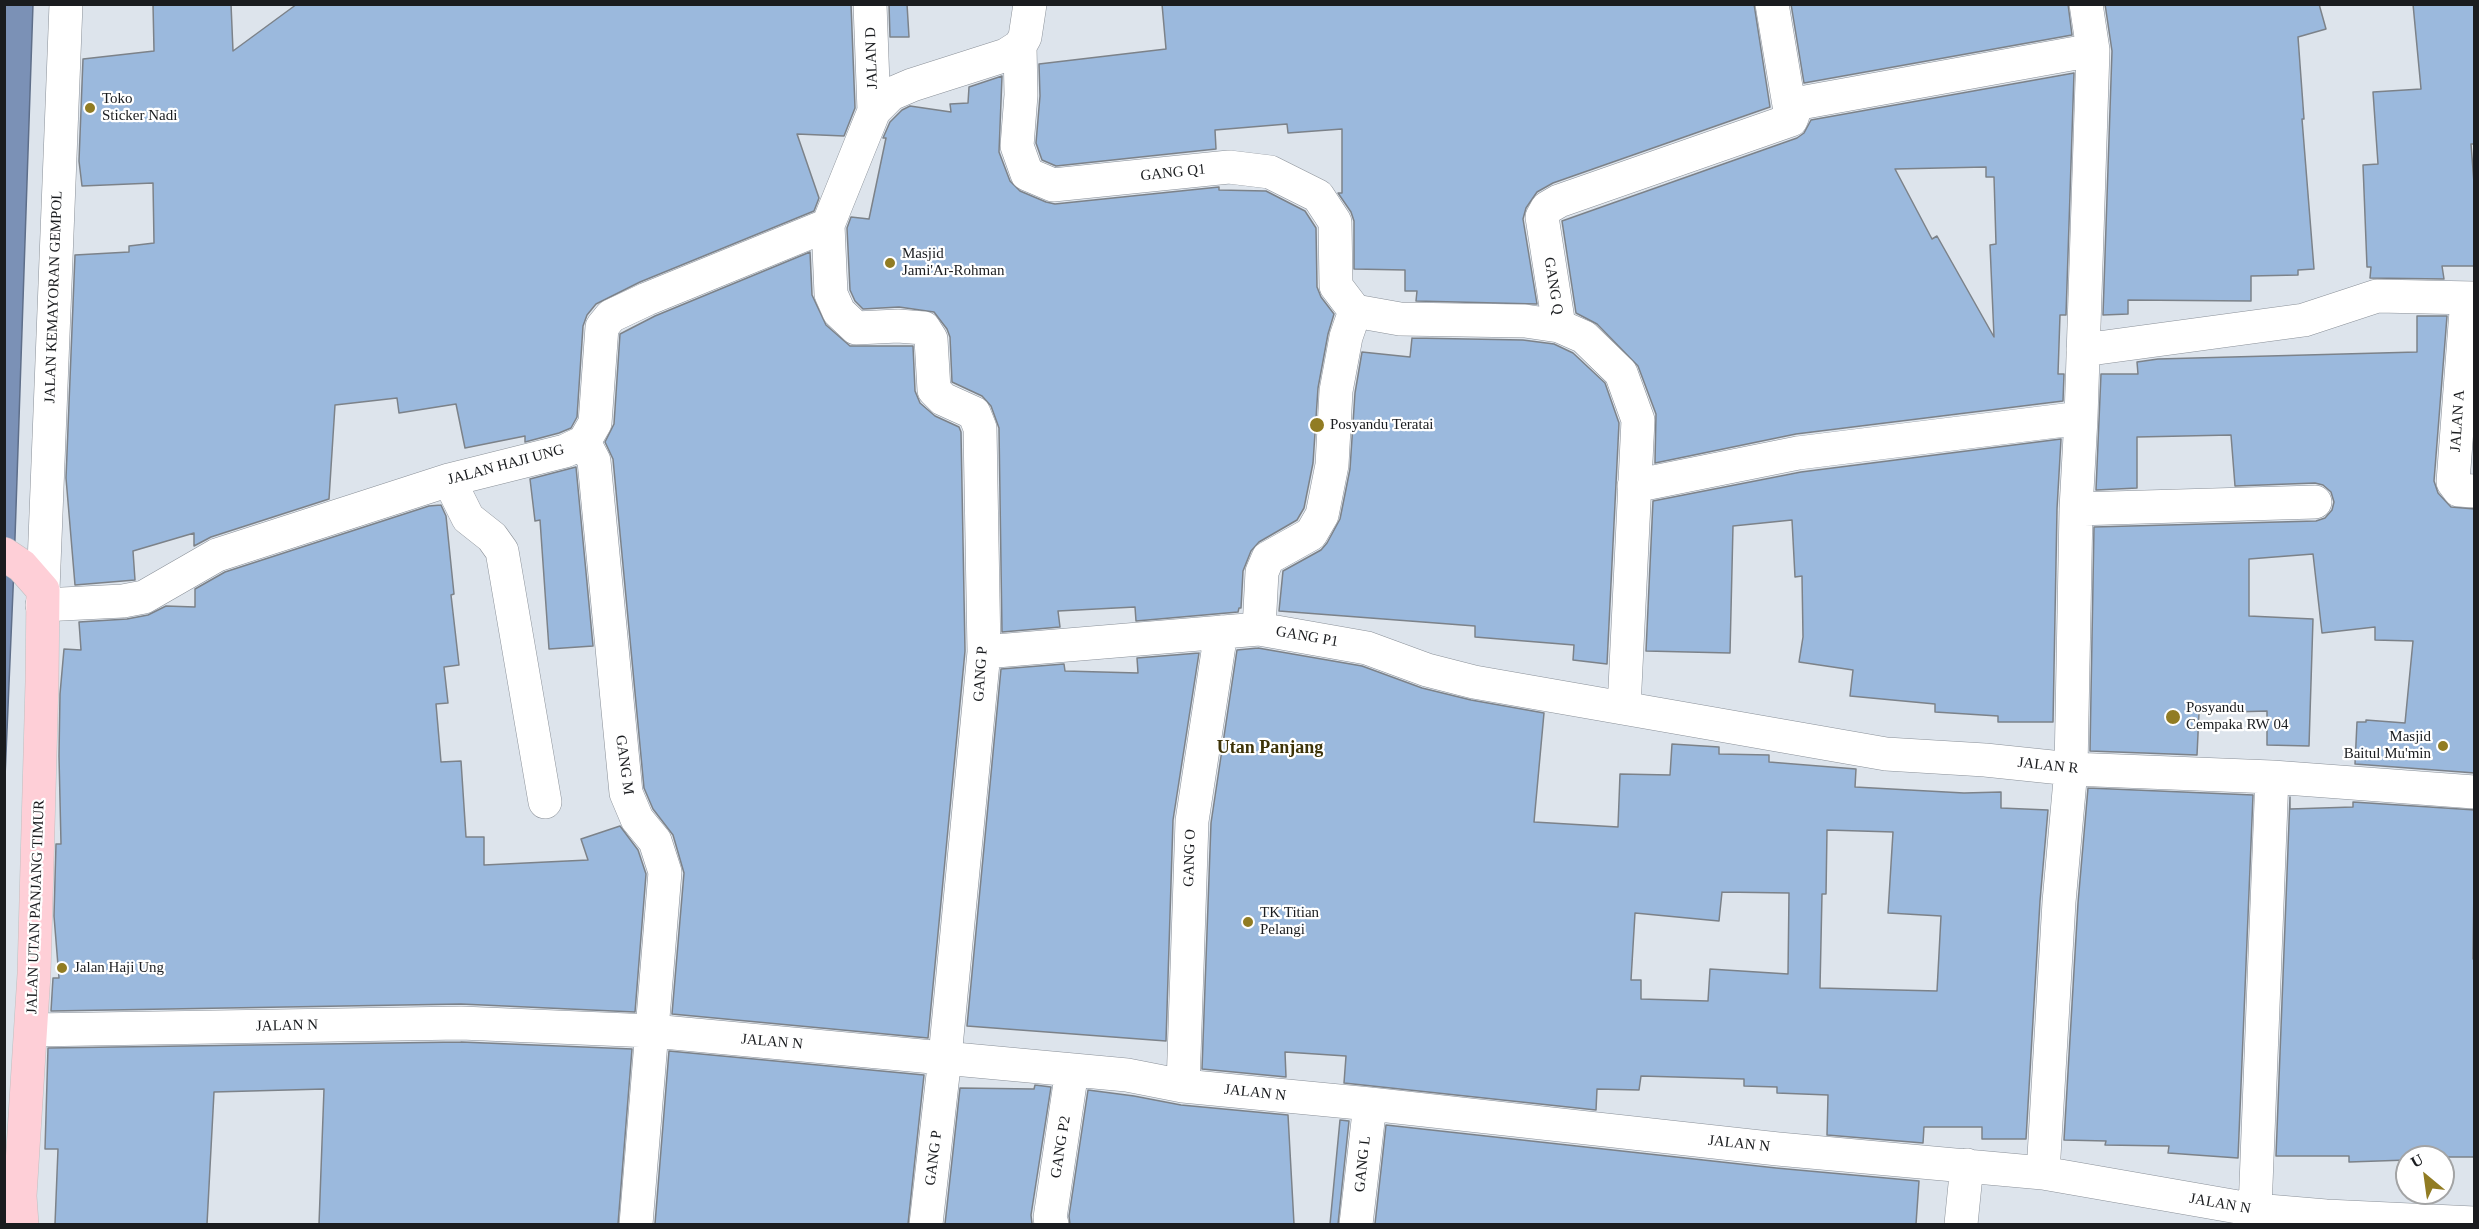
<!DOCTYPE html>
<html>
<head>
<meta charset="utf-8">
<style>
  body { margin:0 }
  #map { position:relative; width:2479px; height:1229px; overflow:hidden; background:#dde4ec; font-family:"Times New Roman",serif }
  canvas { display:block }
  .frame { position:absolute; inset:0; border:6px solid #1a1c1f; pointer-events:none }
  .north { position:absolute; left:2395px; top:1145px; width:60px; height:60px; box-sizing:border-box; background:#fff; border:2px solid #a3a4a5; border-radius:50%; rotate:331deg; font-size:16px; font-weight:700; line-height:24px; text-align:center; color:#1a1c1f }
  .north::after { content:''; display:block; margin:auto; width:21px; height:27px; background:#917c23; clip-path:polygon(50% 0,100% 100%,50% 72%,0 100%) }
</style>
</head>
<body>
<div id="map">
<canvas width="2479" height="1229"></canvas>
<div class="frame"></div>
<div class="north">U</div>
</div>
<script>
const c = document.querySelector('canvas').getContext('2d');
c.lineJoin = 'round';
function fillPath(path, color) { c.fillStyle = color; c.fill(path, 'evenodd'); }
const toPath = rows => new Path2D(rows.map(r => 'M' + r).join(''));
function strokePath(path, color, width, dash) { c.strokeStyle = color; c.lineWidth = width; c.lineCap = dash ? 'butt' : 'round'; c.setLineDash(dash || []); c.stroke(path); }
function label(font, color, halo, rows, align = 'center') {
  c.font = font + ' "Times New Roman",serif'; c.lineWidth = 4.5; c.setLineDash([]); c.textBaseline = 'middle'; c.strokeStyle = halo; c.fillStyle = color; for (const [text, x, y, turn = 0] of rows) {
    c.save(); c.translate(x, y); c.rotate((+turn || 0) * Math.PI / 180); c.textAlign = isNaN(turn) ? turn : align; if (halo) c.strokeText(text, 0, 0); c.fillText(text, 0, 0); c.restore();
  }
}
const water = toPath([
  [33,4,14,567,5,777,4,5,33,4]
]);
fillPath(water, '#7b91b6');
strokePath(water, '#5e6e89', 1.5);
const building = toPath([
  [153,4,231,4,233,51,297,4,851,4,855,108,844,136,797,134,819,198,814,211,640,282,596,304,587,315,583,326,577,417,571,428,559,433,525,442,525,436,465,448,456,404,399,413,397,398,335,405,329,499,211,537,194,546,194,533,133,551,135,580,75,585,66,478,75,255,129,252,129,246,154,243,153,183,82,186,79,161,83,59,154,51,153,4],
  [889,4,907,4,909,37,890,37,889,4],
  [1162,4,1754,4,1770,107,1553,183,1537,192,1526,208,1523,219,1537,304,1416,301,1417,291,1405,291,1405,270,1354,269,1354,221,1351,212,1338,193,1342,193,1342,129,1288,133,1287,124,1215,130,1216,149,1056,166,1042,160,1036,143,1040,96,1039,64,1166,49,1162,4],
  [1791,4,2068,4,2072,35,1804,83,1791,4],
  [2105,4,2319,4,2326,29,2298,37,2304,119,2302,119,2314,269,2298,270,2298,275,2251,276,2251,301,2128,300,2128,314,2103,315,2112,51,2105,4],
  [2413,4,2475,4,2475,144,2471,144,2475,196,2475,266,2442,266,2444,279,2370,278,2371,267,2367,267,2363,165,2378,164,2373,92,2421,89,2413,4],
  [2074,73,2066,315,2060,315,2058,374,2064,374,2063,401,1796,434,1655,463,1656,414,1638,366,1597,324,1576,313,1562,221,1797,138,1804,133,1811,120,2074,73],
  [1986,167,1986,177,1994,177,1996,244,1990,245,1994,337,1937,236,1932,239,1895,169,1986,167],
  [1002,76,999,152,1010,181,1020,191,1046,202,1055,204,1219,187,1219,190,1266,191,1305,211,1316,228,1317,287,1321,297,1334,314,1328,334,1318,388,1313,463,1304,508,1297,520,1259,542,1251,551,1243,571,1241,608,1239,608,1238,612,1136,621,1135,607,1058,611,1060,627,1002,632,999,428,991,406,982,396,952,382,950,337,947,329,934,312,899,307,863,309,855,301,850,290,847,228,851,217,869,219,886,138,883,138,890,122,902,110,910,106,951,112,950,104,968,103,969,87,1002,76],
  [810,252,812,295,826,325,850,346,913,346,915,391,920,403,935,416,959,427,961,432,965,651,928,1038,672,1014,684,873,673,835,653,809,644,788,613,459,605,442,614,424,620,334,655,316,810,252],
  [2417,316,2447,316,2434,481,2438,493,2451,507,2475,509,2475,773,2355,764,2357,722,2366,722,2366,720,2405,723,2413,641,2375,640,2375,627,2322,633,2313,554,2249,559,2249,616,2313,619,2309,746,2267,745,2267,711,2199,713,2197,755,2090,751,2094,527,2316,521,2325,518,2332,510,2334,502,2331,492,2323,485,2315,483,2235,486,2231,435,2137,437,2137,488,2096,490,2101,374,2138,374,2137,362,2158,359,2417,352,2417,316],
  [1412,338,1523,340,1554,344,1573,353,1605,383,1619,423,1607,664,1573,660,1574,645,1475,637,1475,626,1279,611,1283,571,1321,550,1327,543,1340,519,1350,469,1355,393,1362,352,1410,357,1412,338],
  [2061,439,2057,509,2053,722,1998,722,1998,716,1935,712,1935,704,1850,696,1853,670,1799,662,1803,637,1802,576,1795,577,1792,520,1733,526,1730,653,1646,651,1653,501,1801,472,2061,439],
  [576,467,593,646,549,649,540,520,535,521,530,479,576,467],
  [441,505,446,516,454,594,451,595,459,665,444,667,448,703,436,704,441,762,461,761,466,837,484,837,484,865,588,860,581,839,620,826,638,850,646,874,635,1012,461,1004,51,1011,53,978,59,978,54,916,56,844,61,844,59,756,60,694,64,649,81,650,79,622,127,619,148,615,166,606,195,607,195,589,225,572,429,506,441,505],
  [1258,648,1362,666,1422,688,1471,700,1544,713,1534,822,1618,827,1620,774,1670,775,1672,744,1719,747,1719,754,1769,755,1769,762,1856,769,1855,787,1964,793,2001,792,2001,808,2048,810,2040,901,2026,1139,1982,1139,1982,1127,1924,1127,1923,1143,1827,1135,1828,1095,1777,1093,1777,1087,1744,1086,1744,1079,1641,1076,1639,1090,1597,1089,1596,1110,1344,1083,1346,1056,1285,1052,1286,1077,1202,1069,1211,823,1237,650,1258,648],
  [1827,830,1893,832,1888,913,1941,916,1937,991,1820,988,1822,894,1826,894,1827,830],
  [1722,892,1789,893,1788,974,1710,969,1708,1001,1641,999,1641,980,1631,980,1635,913,1719,921,1722,892],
  [1199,653,1173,820,1166,1041,967,1026,1001,669,1064,664,1065,671,1138,673,1137,658,1199,653],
  [2088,788,2253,795,2238,1158,2168,1153,2169,1146,2105,1145,2106,1141,2064,1140,2078,903,2088,788],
  [2290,797,2290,809,2353,807,2353,802,2475,810,2473,959,2475,959,2475,1157,2407,1157,2407,1160,2349,1162,2349,1156,2276,1156,2290,797],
  [461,1042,632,1049,618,1224,319,1224,324,1089,214,1092,207,1224,55,1224,58,1149,45,1149,48,1048,461,1042],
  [669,1051,924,1075,908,1224,655,1224,669,1051],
  [1035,1085,1051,1087,1031,1215,1032,1224,945,1224,960,1088,1034,1089,1035,1085],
  [1088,1090,1134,1096,1181,1105,1288,1115,1294,1224,1070,1224,1069,1216,1088,1090],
  [1340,1120,1349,1121,1338,1224,1330,1224,1340,1120],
  [1386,1125,1776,1168,1919,1181,1916,1224,1375,1224,1386,1125]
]);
fillPath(building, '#9bb9dd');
strokePath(building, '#7c8289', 1.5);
const minor = toPath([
  [870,4,874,111],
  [1020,46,1021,95,1017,146,1027,174,1053,185,1229,167,1270,172,1318,196,1335,222,1336,286,1355,311,1400,319,1525,321,1559,326],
  [1789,105,2093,50],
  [828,225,831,294,839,312,856,328,898,326,924,328,931,339,934,390,943,399,974,413,980,428,984,652,945,1057,926,1224],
  [2467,298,2453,482,2459,490,2474,491],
  [2083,350,2304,320,2377,296,2474,298],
  [584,442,594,461,626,793,637,819,655,841,665,872,636,1224],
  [449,480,468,518,492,537,502,551,545,802],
  [1634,486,1798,453,2081,418],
  [2076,509,2315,502],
  [43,590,66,4],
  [42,605,123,601,144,597,217,555,449,480,565,451,584,442,595,423,602,327,611,316,647,299,828,225,874,111,891,94,912,85,1006,55,1020,46,1025,37,1030,4],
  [1259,629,1262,572,1268,558,1311,534,1322,515,1332,465,1336,391,1346,337,1355,311],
  [984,652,1259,629,1367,648,1427,670,1474,682,1886,754,1985,760,2071,769,2272,777,2474,792],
  [1624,708,1638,420,1621,373,1584,337,1559,326,1542,217,1547,208,1559,201,1791,120,1793,115,1789,105,1772,4],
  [32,1030,461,1023,652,1031,1127,1075,1183,1086,1370,1104,1778,1149,2043,1173,2255,1210,2326,1216,2474,1223],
  [1183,1086,1192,821,1221,632],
  [2043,1173,2059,902,2071,769,2076,509,2081,418,2093,50,2086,4],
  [2255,1210,2272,777],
  [1052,1224,1050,1218,1072,1070],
  [1356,1224,1370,1104],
  [1961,1224,1967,1165]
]);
const major = toPath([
  [4,554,22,566,43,590,42,682,34,974,20,1196,22,1224]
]);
strokePath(minor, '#8a9098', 34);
strokePath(major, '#bfbfc0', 34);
strokePath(minor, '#fff', 33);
strokePath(major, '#fecfd7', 33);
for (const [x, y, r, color] of [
  [90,108,6,"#917c23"],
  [890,263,6,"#917c23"],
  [1317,425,8,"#917c23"],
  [2173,717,8,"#917c23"],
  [2443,746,6,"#917c23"],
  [1248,922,6,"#917c23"],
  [62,968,6,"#917c23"]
]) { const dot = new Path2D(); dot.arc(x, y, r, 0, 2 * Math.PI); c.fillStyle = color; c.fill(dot); strokePath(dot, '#fff', 2); }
label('15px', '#1a1c1f', '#fff', [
  ["JALAN D",872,58,-92],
  ["GANG Q1",1173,173,-6],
  ["GANG Q",1553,286,81],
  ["JALAN KEMAYORAN GEMPOL",54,297,-88],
  ["JALAN A",2458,421,-86],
  ["JALAN HAJI UNG",506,465,-15],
  ["GANG P1",1307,637,10],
  ["GANG P",981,674,-86],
  ["GANG M",624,765,82],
  ["JALAN R",2048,766,6],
  ["GANG O",1190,858,-88],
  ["JALAN UTAN PANJANG TIMUR",36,907,-88],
  ["JALAN N",287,1026,-1],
  ["JALAN N",772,1042,5],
  ["JALAN N",1255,1093,6],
  ["JALAN N",1739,1144,6],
  ["GANG P2",1061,1147,-81],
  ["GANG P",934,1158,-83],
  ["GANG L",1363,1164,-84],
  ["JALAN N",2220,1204,10]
]);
label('15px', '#1a1c1f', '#fff', [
  ["Toko",102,99],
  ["Sticker Nadi",102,116],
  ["Masjid",902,254],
  ["Jami'Ar-Rohman",902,271],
  ["Posyandu Teratai",1330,425],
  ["Posyandu",2186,708],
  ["Cempaka RW 04",2186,725],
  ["Masjid",2431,737,"right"],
  ["Baitul Mu'min",2431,754,"right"],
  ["TK Titian",1260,913],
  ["Pelangi",1260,930],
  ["Jalan Haji Ung",74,968]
], 'left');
label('bold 18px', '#3d3308', '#fff', [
  ["Utan Panjang",1270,748]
]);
</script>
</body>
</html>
